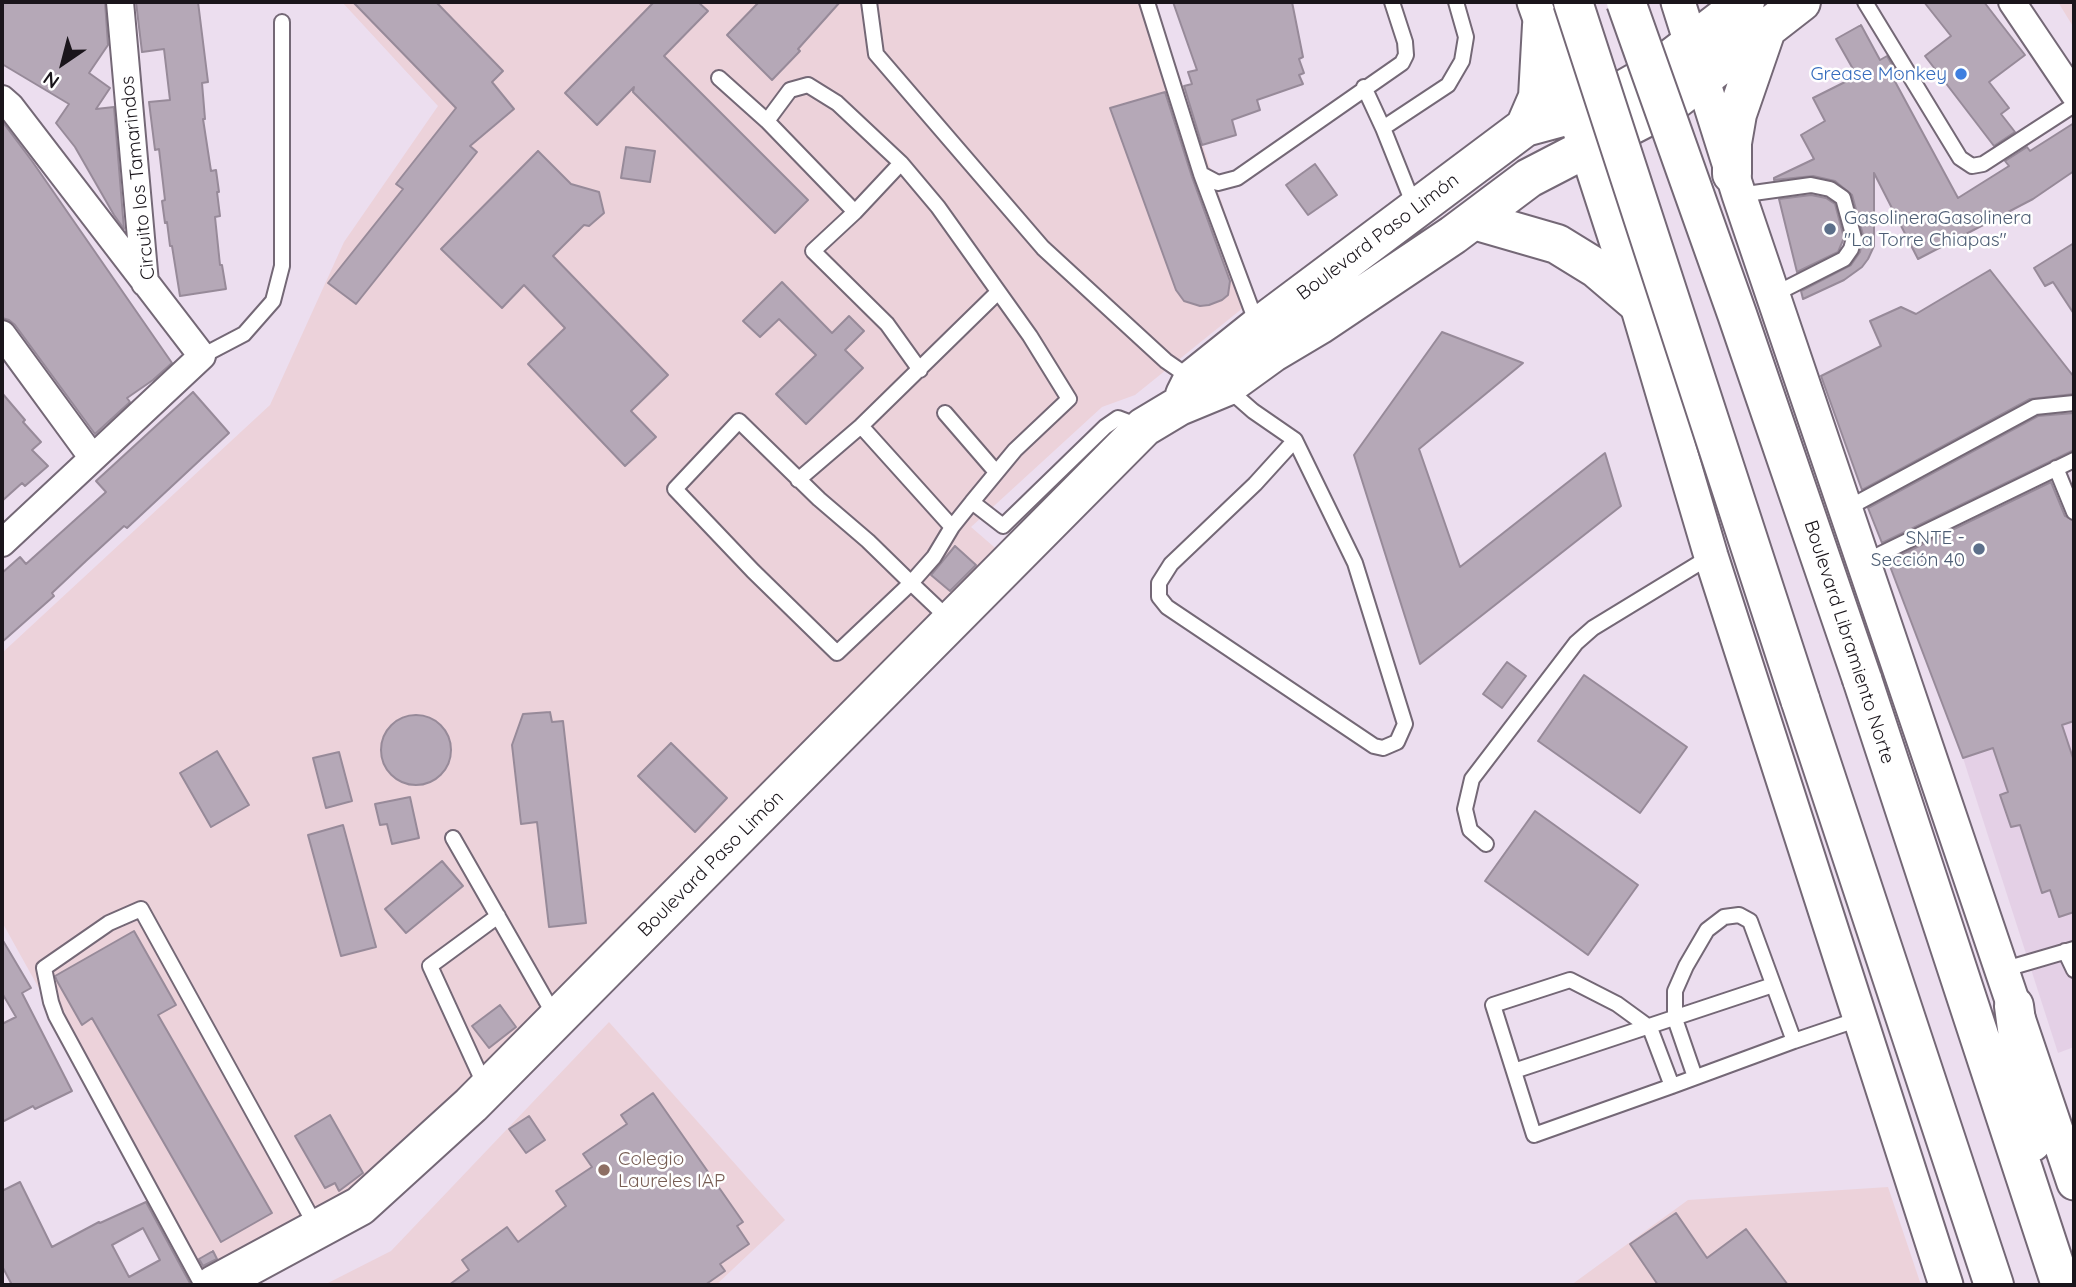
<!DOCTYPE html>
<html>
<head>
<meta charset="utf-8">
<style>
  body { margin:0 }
  #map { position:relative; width:2076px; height:1287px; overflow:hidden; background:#ecdeef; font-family:Quicksand,sans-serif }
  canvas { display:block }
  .frame { position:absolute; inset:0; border:4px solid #1a151b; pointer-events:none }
  .north { position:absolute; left:28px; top:28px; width:70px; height:70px; -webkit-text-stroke:5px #fff; paint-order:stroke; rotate:215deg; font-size:19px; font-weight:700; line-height:28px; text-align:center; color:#1a151b }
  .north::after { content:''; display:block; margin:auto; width:24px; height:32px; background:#1a151b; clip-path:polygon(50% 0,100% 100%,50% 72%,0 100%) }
</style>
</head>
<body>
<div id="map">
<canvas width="2076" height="1287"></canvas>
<div class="frame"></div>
<div class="north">N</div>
</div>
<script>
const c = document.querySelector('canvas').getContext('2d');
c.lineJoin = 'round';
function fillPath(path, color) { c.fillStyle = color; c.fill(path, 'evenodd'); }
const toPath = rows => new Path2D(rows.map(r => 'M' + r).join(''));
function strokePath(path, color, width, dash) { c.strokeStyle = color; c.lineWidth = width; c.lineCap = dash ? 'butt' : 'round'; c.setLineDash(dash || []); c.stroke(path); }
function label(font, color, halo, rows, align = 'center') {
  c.font = font + ' Quicksand,sans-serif'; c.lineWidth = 5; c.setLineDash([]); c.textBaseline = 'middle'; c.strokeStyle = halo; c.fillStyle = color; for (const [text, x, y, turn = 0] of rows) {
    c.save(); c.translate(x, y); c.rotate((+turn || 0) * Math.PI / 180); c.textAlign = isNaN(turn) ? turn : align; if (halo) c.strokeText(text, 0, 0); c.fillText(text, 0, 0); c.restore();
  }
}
fillPath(toPath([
  [2074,721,2074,1047,2058,1053,1963,758]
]), '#e4d0e6');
fillPath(toPath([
  [342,2,1155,2,1254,299,1135,395,1102,407,971,527,1001,553,352,1194,198,1274,2,922,2,653,270,405,344,242,438,106],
  [2058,2,2074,2,2074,28],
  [609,1022,785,1220,716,1285,324,1285,391,1251],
  [1888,1187,1921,1285,1571,1285,1688,1200]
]), '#ecd2da');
const building = toPath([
  [2,2,105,2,108,45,89,73,110,88,96,109,114,107,124,229,114,215,75,147,56,123,69,104,2,64,2,2],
  [136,2,198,2,208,82,202,83,205,119,203,119,211,171,216,170,219,192,217,192,220,216,215,217,220,265,222,265,226,289,180,296,172,246,170,246,167,222,165,223,162,201,165,200,159,149,155,150,149,102,170,100,164,49,142,52,136,2],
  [353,2,436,2,503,71,492,82,514,109,470,146,477,152,356,304,328,283,403,189,396,184,456,108,353,2],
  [654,2,698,2,708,11,664,56,808,200,775,233,633,92,634,87,597,125,565,93,654,2],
  [759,2,840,2,798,49,800,51,772,80,727,35,759,2],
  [1173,2,1292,2,1303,57,1299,59,1304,73,1299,75,1303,84,1257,100,1260,110,1232,120,1236,135,1202,145,1184,86,1192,84,1188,72,1197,70,1173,2],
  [1924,2,1984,2,2025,55,1989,82,2009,108,2001,114,2015,132,1994,146,1925,56,1951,36,1924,2],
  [1861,25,1880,60,1887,56,1897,73,1892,76,1958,198,2009,166,2005,161,2027,147,2030,151,2074,123,2074,171,2033,199,1918,259,1874,173,1874,246,1868,259,1862,267,1844,280,1803,299,1801,291,1851,265,1860,252,1863,235,1852,195,1835,181,1813,176,1774,180,1774,178,1814,159,1801,135,1825,121,1813,98,1857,76,1836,39,1861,25],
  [1165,92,1192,177,1230,281,1228,295,1222,300,1209,305,1200,306,1184,301,1176,290,1110,108,1165,92],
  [2,121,32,161,172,363,153,380,127,398,130,402,95,434,15,325,9,320,2,318,2,121],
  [626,147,655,151,650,182,621,178,626,147],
  [538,151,571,184,599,192,604,213,589,226,584,225,553,256,668,375,631,411,656,437,625,466,528,364,565,328,524,285,502,308,441,249,538,151],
  [1315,164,1337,195,1308,215,1286,185,1315,164],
  [1811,195,1826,198,1835,204,1844,238,1838,252,1797,272,1779,199,1811,195],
  [2074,243,2074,314,2053,282,2045,286,2034,268,2074,243],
  [1990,270,2074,377,2074,394,2030,399,1862,490,1821,376,1881,346,1870,321,1901,307,1916,314,1990,270],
  [782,282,832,333,849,316,864,331,845,350,863,368,806,424,776,394,816,355,779,319,760,337,743,321,782,282],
  [1442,332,1523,363,1419,449,1460,567,1605,453,1621,506,1420,664,1354,455,1442,332],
  [193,392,229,433,127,528,124,526,87,560,52,593,54,596,2,642,2,573,20,557,26,564,106,492,96,481,193,392],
  [2,393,25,420,23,422,41,442,32,450,48,466,25,486,22,483,2,501,2,393],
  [2074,413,2074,450,1882,543,1868,508,2038,416,2074,413],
  [2051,482,2065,516,2074,521,2074,721,2062,725,2074,761,2074,912,2059,917,2050,890,2042,893,2020,825,2011,827,2000,795,2008,792,1993,748,1963,758,1888,561,2051,482],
  [955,546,976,565,950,591,931,575,955,546],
  [1507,662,1526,676,1502,708,1483,694,1507,662],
  [1584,675,1687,747,1640,813,1538,741,1584,675],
  [550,712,552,722,563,721,586,923,549,927,537,822,521,824,512,745,523,714,550,712],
  '381 750a35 35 0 1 1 70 0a35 35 0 1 1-70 0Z',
  [671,743,727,798,695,832,638,776,671,743],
  [217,751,249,805,211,827,180,773,217,751],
  [339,752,352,801,326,808,313,758,339,752],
  [410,797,419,838,392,844,387,824,380,825,375,804,410,797],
  [1535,811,1638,885,1588,955,1485,881,1535,811],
  [343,825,376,947,341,956,308,835,343,825],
  [442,861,463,886,406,933,385,909,442,861],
  [134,931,176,1005,158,1015,272,1213,221,1242,92,1018,82,1025,57,981,55,976,134,931],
  [2,939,31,988,22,993,72,1091,35,1109,33,1106,2,1122,2,1024,16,1017,2,993,2,939],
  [500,1005,516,1027,489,1048,472,1026,500,1005],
  [653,1093,743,1222,737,1226,749,1244,720,1264,725,1271,705,1285,449,1285,469,1270,462,1260,507,1227,518,1242,566,1206,556,1191,592,1167,583,1154,627,1124,621,1115,653,1093],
  [330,1115,363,1173,339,1191,335,1183,325,1188,295,1136,330,1115],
  [529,1116,545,1140,526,1153,509,1129,529,1116],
  [20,1182,52,1247,99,1222,100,1223,146,1202,191,1285,12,1285,2,1266,2,1191,20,1182],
  [143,1228,160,1260,129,1277,112,1245,143,1228],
  [1676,1213,1707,1258,1746,1229,1788,1285,1658,1285,1630,1244,1676,1213],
  [213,1251,217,1259,203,1266,199,1259,213,1251]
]);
fillPath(building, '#b5a8b7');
strokePath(building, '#978a99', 2);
const service = toPath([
  [869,2,876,54,1043,248,1166,361,1192,379],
  [1147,2,1201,174,1218,183,1237,178,1402,63,1406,55,1405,42,1392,2],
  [1865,2,1960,158,1972,166,1983,164,2074,105],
  [719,78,767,121,855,212],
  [1364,87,1383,128,1415,208],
  [767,121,790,90,808,85,837,103,901,163,938,207,1030,336,1069,399,1015,450,972,502,1003,526,1105,427,1118,418,1139,426],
  [1383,128,1448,85,1462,61,1466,37,1456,2],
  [901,163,855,212,813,251,887,324,920,370],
  [1201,174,1257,324],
  [1739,195,1811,185,1830,189,1843,198,1854,238,1851,249,1844,259,1773,295],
  [202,356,244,334,273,301,282,266,282,22],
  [1228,389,1253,411,1295,440,1255,484,1171,564,1159,583,1159,597,1167,607,1374,746,1383,748,1397,742,1405,724,1355,563,1295,440],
  [945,413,996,472],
  [861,426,952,527,972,502],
  [2056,468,2074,512],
  [798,480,861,426,997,293],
  [1846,509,2035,407,2074,403],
  [1864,562,2074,460],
  [950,620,911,583,868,541,819,499,739,421,675,489,753,571,837,653,911,583,934,557,952,527],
  [453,838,556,1018],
  [1486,844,1470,830,1465,809,1472,779,1576,643,1593,628,1711,556],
  [2065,951,2074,970],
  [2002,970,2074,949],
  [1514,1071,1773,985],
  [1695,1077,1675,1019,1675,991,1686,966,1707,930,1724,917,1739,915,1750,921,1794,1041],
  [1672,1086,1650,1028,1617,1004,1570,980,1493,1005,1534,1135,1672,1086,1794,1041,1859,1019],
  [486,1088,430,966,498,916],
  [202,1285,56,1016,51,1002,44,968,109,923,141,909,317,1228]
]);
const minor = toPath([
  [120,2,145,283],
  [2012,2,2074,94],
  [2,99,10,106,202,356,2,543],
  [2,334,92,457]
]);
const tertiary = toPath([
  [1534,2,1586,148,1636,302,1711,556,1946,1285],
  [1678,2,1739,195,2074,1183]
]);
const secondary = toPath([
  [1525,127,1538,97,1542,25],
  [1732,174,1732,143,1737,114,1766,30],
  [1474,220,1557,244,1596,268,1636,302],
  [1185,395,1193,379,1258,327,1525,127,1573,114,1602,102,1651,74,1745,2],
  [214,1285,360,1206,471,1105,1144,427,1179,406,1225,387,1272,353,1319,325,1453,235,1529,178,1666,107,1801,2]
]);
const trunk = toPath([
  [1862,679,2061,1285],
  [1800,699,1994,1285],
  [2014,1006,2032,1142]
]);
strokePath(service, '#746876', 18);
strokePath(minor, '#746876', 30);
strokePath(tertiary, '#746876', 37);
strokePath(secondary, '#746876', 42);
strokePath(trunk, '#746876', 42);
strokePath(service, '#fff', 14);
strokePath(minor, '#fff', 26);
strokePath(tertiary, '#fff', 33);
strokePath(secondary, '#fff', 38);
strokePath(trunk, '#fff', 38);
const trunkBridge = toPath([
  [1573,2,1800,699],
  [1626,2,1737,314,1862,679]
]);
strokePath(trunkBridge, '#746876', 42, []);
strokePath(trunkBridge, '#fff', 38);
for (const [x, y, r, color] of [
  [1961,74,7,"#3f7fe0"],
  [1830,229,7,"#5c6f8a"],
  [1979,549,7,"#5c6f8a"],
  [604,1170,7,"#8d6e63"]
]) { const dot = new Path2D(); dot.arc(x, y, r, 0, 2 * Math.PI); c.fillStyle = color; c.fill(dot); strokePath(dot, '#fff', 2.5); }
label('19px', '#366cbe', '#fff', [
  ["Grease Monkey",1947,74]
], 'right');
label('19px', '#1a151b', '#fff', [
  ["Circuito los Tamarindos",138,178,-96],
  ["Boulevard Paso Limón",1378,237,-37],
  ["Boulevard Libramiento Norte",1849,642,72],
  ["Boulevard Paso Limón",711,864,-45]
]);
label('19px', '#4e5e75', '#fff', [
  ["GasolineraGasolinera",1844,218],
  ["\"La Torre Chiapas\"",1844,240],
  ["SNTE -",1965,538,"right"],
  ["Sección 40",1965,560,"right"]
], 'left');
label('19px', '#785e54', '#fff', [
  ["Colegio",618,1159],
  ["Laureles IAP",618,1181]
], 'left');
</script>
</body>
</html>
